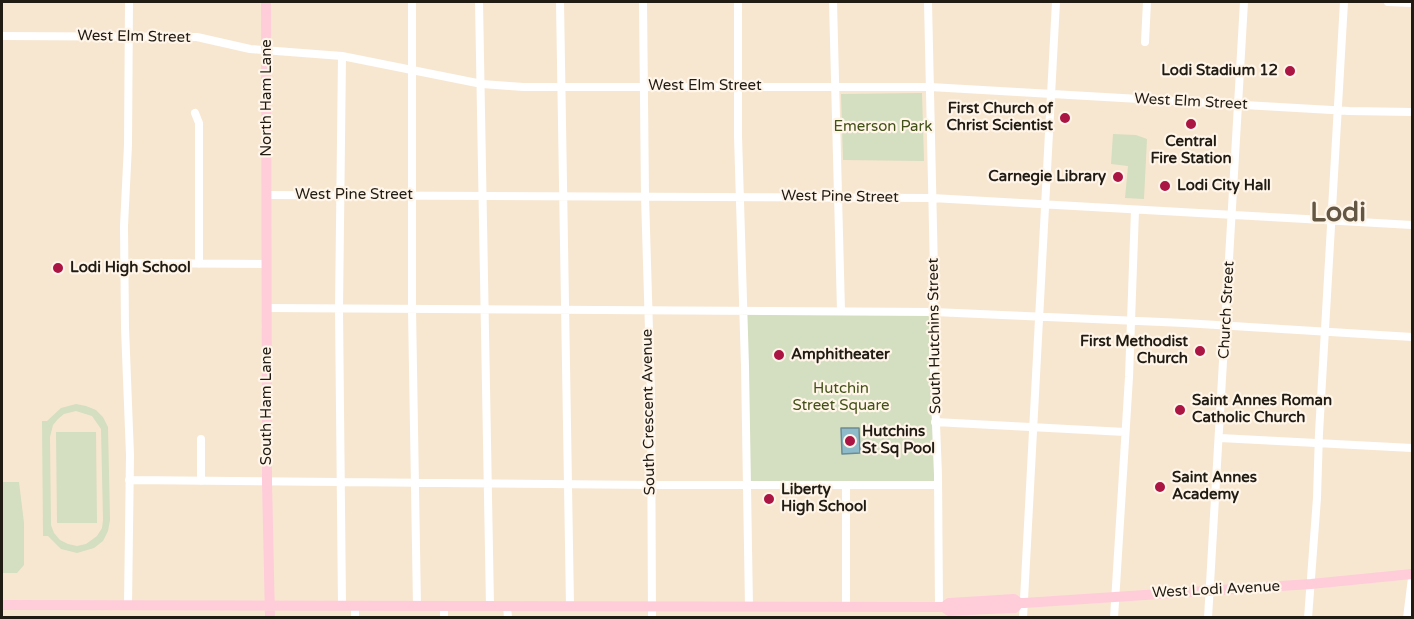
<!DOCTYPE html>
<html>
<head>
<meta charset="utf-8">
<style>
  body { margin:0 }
  #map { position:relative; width:1414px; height:619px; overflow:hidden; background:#f7e7d1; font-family:"Varela Round",sans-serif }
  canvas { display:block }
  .frame { position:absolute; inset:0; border:3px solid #201b13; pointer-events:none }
</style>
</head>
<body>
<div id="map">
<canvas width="1414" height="619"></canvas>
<div class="frame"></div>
</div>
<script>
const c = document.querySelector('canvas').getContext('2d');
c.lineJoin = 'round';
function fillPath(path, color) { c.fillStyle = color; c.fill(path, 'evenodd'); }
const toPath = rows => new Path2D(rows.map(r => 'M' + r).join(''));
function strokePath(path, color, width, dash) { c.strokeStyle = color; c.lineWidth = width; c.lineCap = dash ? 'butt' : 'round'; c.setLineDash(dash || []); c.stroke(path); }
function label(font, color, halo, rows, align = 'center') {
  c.font = font + ' "Varela Round",sans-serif'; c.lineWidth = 4.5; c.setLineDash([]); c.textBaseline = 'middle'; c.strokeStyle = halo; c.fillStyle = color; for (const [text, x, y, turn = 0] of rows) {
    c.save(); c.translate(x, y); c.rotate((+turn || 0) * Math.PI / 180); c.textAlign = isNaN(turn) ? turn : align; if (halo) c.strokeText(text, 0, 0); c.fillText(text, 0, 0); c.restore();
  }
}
fillPath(toPath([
  [922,93,924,161,843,160,841,94],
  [1113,134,1136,135,1147,139,1144,199,1125,198,1128,166,1111,164],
  [743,311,934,312,938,485,747,484],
  [76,404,86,406,96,410,103,417,108,427,110,520,108,531,103,541,94,548,77,553,61,549,48,536,43,536,42,421,47,421,61,408],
  [76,411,92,416,101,429,103,520,102,528,97,536,86,544,77,546,68,544,60,540,54,533,51,525,50,437,53,425,58,419,64,414],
  [56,432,96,432,97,523,57,523],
  [2,482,19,482,24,523,24,565,17,573,2,573]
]), '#d4dec0');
const water = toPath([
  [841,428,859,428,860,453,842,454,841,428]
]);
fillPath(water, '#8ebbca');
strokePath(water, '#6d8b93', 1.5);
strokePath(toPath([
  [412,2,412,309,417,606],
  [479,2,490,606],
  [560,2,570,606],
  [643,2,645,196,651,397,652,618],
  [738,2,738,136,745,366,749,607],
  [833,2,841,311],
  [928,2,934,272,933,348,938,475,939,607],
  [1388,2,1412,3],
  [2,36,197,37,250,49,342,56,482,84,523,87,930,87,1349,111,1412,112],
  [1145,42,1147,2],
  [342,56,339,309,342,606],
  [195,113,199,123,199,264],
  [267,195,932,198,1412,225],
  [124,263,267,264],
  [267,308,934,312,1184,323,1412,337],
  [935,422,1125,432],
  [1220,438,1412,448],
  [201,439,201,481],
  [129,480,651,485,938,485],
  [846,485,846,607],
  [128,605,130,455,125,328,124,226,128,145,129,2],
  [355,606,355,618],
  [444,606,444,618],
  [507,606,508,618],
  [1023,618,1056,2],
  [1114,618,1129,377,1135,210],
  [1208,618,1244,2],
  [1308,618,1317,498,1319,433,1344,2],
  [1407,618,1412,578]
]), '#fff', 8);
strokePath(toPath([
  [266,2,267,482,270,618],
  [2,605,939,607,944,607,949,603,1014,599,1019,603,1024,603,1311,584,1412,574],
  [944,607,949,611,988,609,1015,608,1019,603]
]), '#fecdd9', 10);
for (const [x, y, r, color] of [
  [1290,71,6,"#aa1543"],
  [1065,118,6,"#aa1543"],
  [1191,124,6,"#aa1543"],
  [1118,177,6,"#aa1543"],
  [1165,186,6,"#aa1543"],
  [58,268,6,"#aa1543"],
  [1200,351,6,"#aa1543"],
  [779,355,6,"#aa1543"],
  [1180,410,6,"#aa1543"],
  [850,441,6,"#aa1543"],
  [1160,487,6,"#aa1543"],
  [769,499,6,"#aa1543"]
]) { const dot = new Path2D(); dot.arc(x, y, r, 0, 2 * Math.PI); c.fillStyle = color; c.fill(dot); strokePath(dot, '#fff5e8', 2); }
label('15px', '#201b13', '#fff5e8', [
  ["West Elm Street",134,37,1],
  ["West Elm Street",705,86],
  ["North Ham Lane",267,98,-90],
  ["West Elm Street",1191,102,3],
  ["West Pine Street",354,195],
  ["West Pine Street",840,197,1],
  ["Church Street",1227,310,-87],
  ["South Hutchins Street",935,336,-91],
  ["South Ham Lane",267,406,-90],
  ["South Crescent Avenue",649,412,-91],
  ["West Lodi Avenue",1216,590,-3]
]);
label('bold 15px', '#201b13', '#fff5e8', [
  ["Lodi Stadium 12",1278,71,"right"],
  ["First Church of",1053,109,"right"],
  ["Christ Scientist",1053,126,"right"],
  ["Central",1191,142,"center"],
  ["Fire Station",1191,159,"center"],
  ["Carnegie Library",1106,177,"right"],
  ["Lodi City Hall",1177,186],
  ["Lodi High School",70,268],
  ["First Methodist",1188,342,"right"],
  ["Church",1188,359,"right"],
  ["Amphitheater",791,355],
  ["Saint Annes Roman",1192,401],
  ["Catholic Church",1192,418],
  ["Hutchins",862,432],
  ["St Sq Pool",862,449],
  ["Saint Annes",1172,478],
  ["Academy",1172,495],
  ["Liberty",781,490],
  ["High School",781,507]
], 'left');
label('15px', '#415016', '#fff5e8', [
  ["Emerson Park",883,127],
  ["Hutchin",841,389],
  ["Street Square",841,406]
]);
label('bold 27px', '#635643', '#fff5e8', [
  ["Lodi",1338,214]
]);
</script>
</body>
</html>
